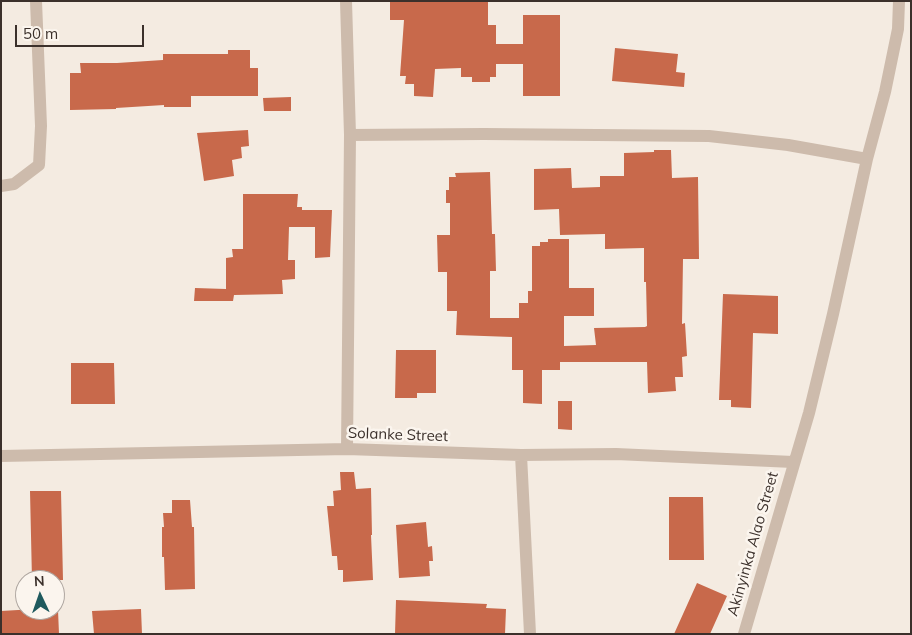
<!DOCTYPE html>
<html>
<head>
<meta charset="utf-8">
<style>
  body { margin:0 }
  #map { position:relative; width:912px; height:635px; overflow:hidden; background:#f4ebe1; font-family:Mulish,sans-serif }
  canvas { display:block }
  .frame { position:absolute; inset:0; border:2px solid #3b302b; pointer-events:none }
  .north { position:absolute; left:15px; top:570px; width:50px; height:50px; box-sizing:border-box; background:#fbf5ee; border:1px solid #aea6a0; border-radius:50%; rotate:357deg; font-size:14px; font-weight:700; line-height:20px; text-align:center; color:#3b302b }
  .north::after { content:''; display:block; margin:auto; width:18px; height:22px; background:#1f5a5e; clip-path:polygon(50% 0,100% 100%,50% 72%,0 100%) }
  .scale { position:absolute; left:15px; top:25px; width:129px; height:22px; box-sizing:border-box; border:2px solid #3b302b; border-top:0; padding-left:6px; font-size:15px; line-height:18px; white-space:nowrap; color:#3b302b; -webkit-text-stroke:4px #fbf5ee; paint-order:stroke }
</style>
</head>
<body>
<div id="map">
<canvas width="912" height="635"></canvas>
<div class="frame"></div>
<div class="north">N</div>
<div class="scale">50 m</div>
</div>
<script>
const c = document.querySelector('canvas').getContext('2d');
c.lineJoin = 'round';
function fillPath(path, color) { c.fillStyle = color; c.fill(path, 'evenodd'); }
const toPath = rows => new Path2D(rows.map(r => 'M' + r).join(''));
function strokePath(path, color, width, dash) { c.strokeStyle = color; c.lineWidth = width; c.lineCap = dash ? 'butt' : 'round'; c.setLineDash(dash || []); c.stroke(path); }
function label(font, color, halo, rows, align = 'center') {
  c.font = font + ' Mulish,sans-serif'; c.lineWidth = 5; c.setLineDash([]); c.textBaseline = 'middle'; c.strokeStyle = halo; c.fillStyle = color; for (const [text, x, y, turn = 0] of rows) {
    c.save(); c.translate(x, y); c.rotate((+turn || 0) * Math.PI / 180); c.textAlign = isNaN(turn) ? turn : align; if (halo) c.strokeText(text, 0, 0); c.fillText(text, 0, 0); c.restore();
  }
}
fillPath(toPath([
  [390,1,488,1,488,25,496,25,496,44,523,44,523,15,560,15,560,96,523,96,523,64,496,64,496,77,490,77,490,82,472,82,472,77,461,77,461,68,435,69,433,97,414,96,414,84,405,84,406,76,400,76,404,20,390,20],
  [615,48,678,54,676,72,685,73,684,87,612,81],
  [228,50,250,50,250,68,258,68,258,96,191,96,191,107,164,107,164,105,116,108,116,109,70,110,70,73,81,73,80,63,117,63,163,60,163,54,228,54],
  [291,97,291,111,264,111,263,98],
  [248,130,249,146,241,147,242,158,232,160,234,176,204,181,197,133],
  [654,150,671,150,672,178,698,177,699,259,683,259,682,324,685,323,687,356,682,357,683,377,675,377,676,391,648,393,647,362,560,362,560,370,542,370,542,404,523,403,523,370,512,370,512,337,456,335,457,311,447,311,447,272,438,272,437,235,450,235,450,203,446,203,446,190,449,190,449,177,456,177,455,173,490,172,492,234,495,234,496,271,490,271,490,318,519,318,519,303,528,303,528,291,532,291,532,246,540,246,540,242,548,242,548,239,569,239,569,288,594,288,594,316,564,316,564,346,596,345,594,328,645,327,647,326,646,282,644,282,644,248,605,249,605,234,560,235,559,209,534,210,534,169,571,168,572,188,600,187,600,176,624,176,624,153,654,152],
  [243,194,298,194,297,207,302,207,302,210,332,210,330,257,315,258,315,227,289,227,288,260,295,260,295,279,282,280,283,294,234,295,233,301,194,301,195,288,226,289,226,258,233,257,232,249,243,249],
  [723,294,778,296,778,334,753,333,751,408,731,407,731,400,719,400],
  [396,350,436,350,436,393,417,393,417,398,395,398],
  [71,363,114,363,115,404,71,404],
  [558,401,572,401,572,430,558,429],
  [340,472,354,472,356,489,371,488,372,535,371,535,373,580,343,582,343,570,338,570,337,556,332,556,327,506,334,506,333,491,341,490],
  [30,491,61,491,63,580,32,580],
  [669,497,703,497,704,560,669,560],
  [172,500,190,500,192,527,194,527,195,589,165,590,164,557,162,557,162,527,164,527,163,513,172,513],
  [426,522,428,547,432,546,433,561,429,561,430,576,399,578,396,525],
  [697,583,727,596,710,634,674,634],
  [396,600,487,604,486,608,506,609,505,634,395,634],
  [141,609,142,634,94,634,92,611],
  [18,610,58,610,59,634,1,634,1,611]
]), '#c8694b');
strokePath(toPath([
  [346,1,350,135,347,449],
  [350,135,484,134,709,136,788,145,867,159],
  [1,186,14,184,39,165,41,126,36,1],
  [521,455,530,634],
  [1,456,347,449,521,455,616,454,793,462],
  [744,634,809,413,833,314,867,159,885,92,898,29,899,1]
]), '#cdbbac', 12);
label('15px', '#3b302b', '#fbf5ee', [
  ["Solanke Street",398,435,2],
  ["Akinyinka Alao Street",753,544,-74]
]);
</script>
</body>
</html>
